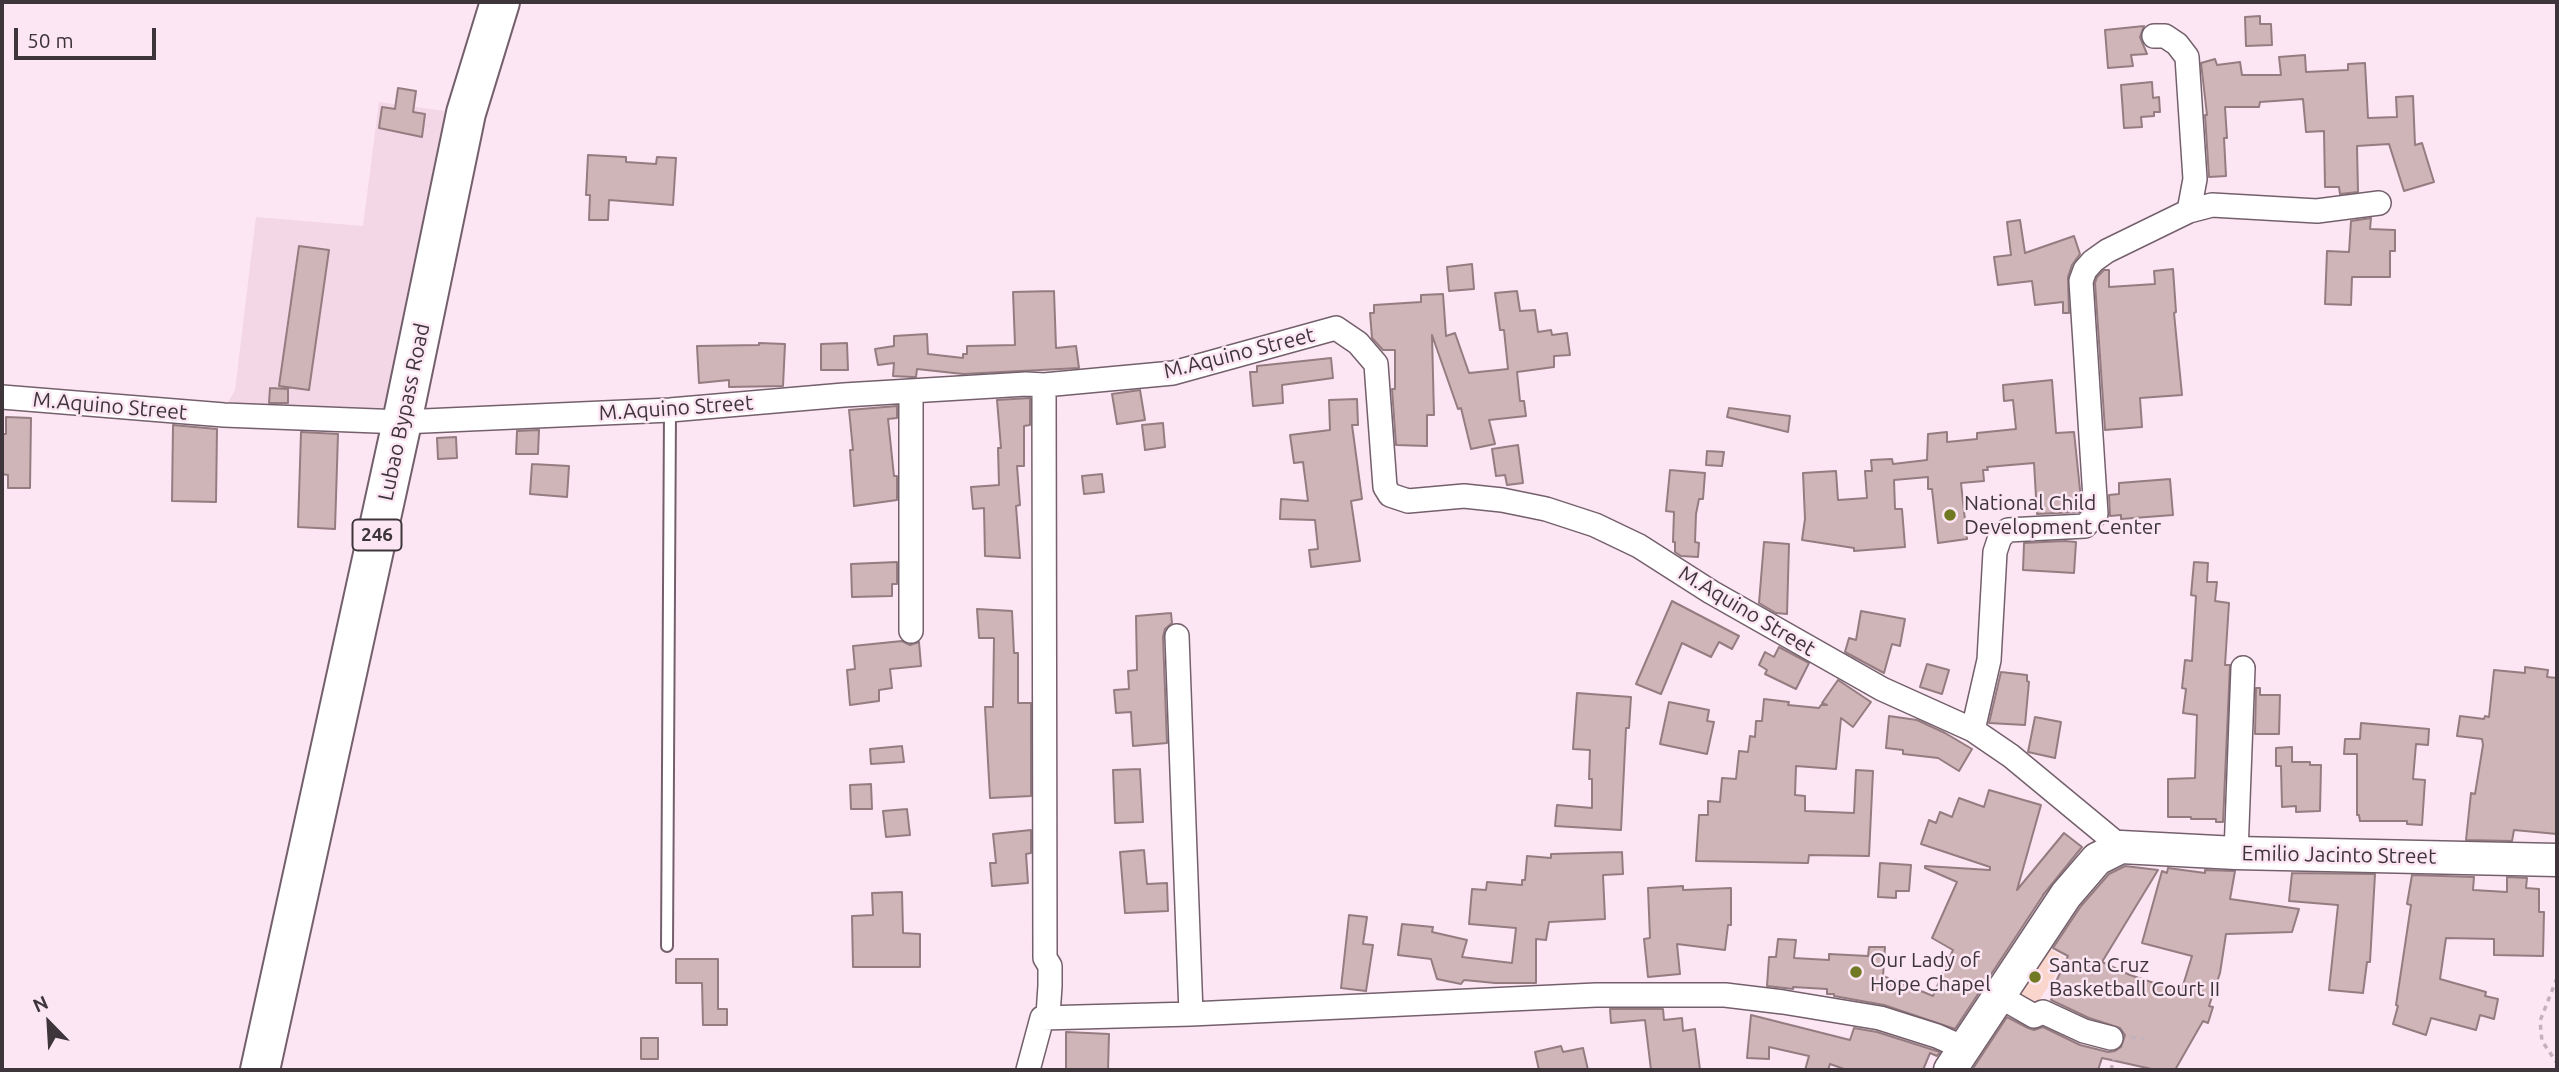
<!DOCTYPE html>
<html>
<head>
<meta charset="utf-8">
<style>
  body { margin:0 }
  #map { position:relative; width:2559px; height:1072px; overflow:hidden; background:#fde6f3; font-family:Ubuntu,sans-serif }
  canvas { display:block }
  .frame { position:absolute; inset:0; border:4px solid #3d353a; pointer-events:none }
  .north { position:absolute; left:14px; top:988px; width:70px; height:70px; -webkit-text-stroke:5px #fde6f3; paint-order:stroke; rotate:336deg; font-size:19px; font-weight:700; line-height:28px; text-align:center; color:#3d353a }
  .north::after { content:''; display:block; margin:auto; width:24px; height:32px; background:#3d353a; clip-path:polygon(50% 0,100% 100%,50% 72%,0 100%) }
  .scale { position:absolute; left:14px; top:28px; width:142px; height:32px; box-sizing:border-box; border:4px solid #3d353a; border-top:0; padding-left:9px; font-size:21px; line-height:24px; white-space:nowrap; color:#3d353a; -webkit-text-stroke:5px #fde6f3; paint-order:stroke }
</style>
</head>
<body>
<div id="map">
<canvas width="2559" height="1072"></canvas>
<div class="frame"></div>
<div class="north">N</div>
<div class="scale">50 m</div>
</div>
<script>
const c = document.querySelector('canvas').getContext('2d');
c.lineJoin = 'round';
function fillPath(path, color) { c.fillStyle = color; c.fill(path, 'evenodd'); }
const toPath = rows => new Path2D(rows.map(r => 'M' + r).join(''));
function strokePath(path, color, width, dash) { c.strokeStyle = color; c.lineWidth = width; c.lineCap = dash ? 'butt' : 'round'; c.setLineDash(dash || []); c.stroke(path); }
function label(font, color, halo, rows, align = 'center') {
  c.font = font + ' Ubuntu,sans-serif'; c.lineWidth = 5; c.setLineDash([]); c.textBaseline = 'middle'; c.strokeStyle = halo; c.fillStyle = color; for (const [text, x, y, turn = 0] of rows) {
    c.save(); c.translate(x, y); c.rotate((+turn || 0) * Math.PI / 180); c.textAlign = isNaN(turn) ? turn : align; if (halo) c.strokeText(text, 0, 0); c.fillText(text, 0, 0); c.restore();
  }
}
fillPath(toPath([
  [379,102,445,111,385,410,225,408,235,390,256,217,363,226]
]), '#f4d7e7');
fillPath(toPath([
  [2039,942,2066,959,2031,1013,2004,995]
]), '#fad5cc');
const building = toPath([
  [2260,16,2260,24,2271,24,2272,45,2246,46,2245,17,2260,16],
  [2144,26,2140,37,2147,54,2131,55,2133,66,2108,68,2105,30,2144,26],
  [2305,55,2306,72,2348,70,2348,64,2365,63,2368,118,2397,117,2396,97,2413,96,2415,145,2422,143,2434,182,2404,191,2389,144,2357,146,2358,192,2340,194,2339,187,2325,187,2324,131,2306,132,2303,99,2260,102,2259,107,2225,107,2227,138,2224,138,2226,176,2209,177,2205,115,2207,115,2201,63,2215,59,2217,65,2240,62,2242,75,2281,75,2279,57,2305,55],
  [2152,82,2153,98,2159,97,2160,112,2154,112,2154,116,2141,117,2142,127,2124,128,2121,85,2152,82],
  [398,88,416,91,413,112,425,114,422,137,379,128,382,107,395,109,398,88],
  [588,155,626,157,626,162,656,164,657,157,676,158,673,205,609,200,608,220,589,220,590,195,586,195,588,155],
  [2371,218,2370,229,2395,230,2395,251,2390,251,2390,277,2352,277,2351,305,2325,304,2327,251,2349,252,2351,221,2371,218],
  [2020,220,2025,253,2074,236,2080,254,2072,265,2068,277,2069,313,2063,313,2063,302,2035,305,2032,281,1998,285,1994,257,2011,255,2007,222,2020,220],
  [299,246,329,250,309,390,279,386,299,246],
  [1472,264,1474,289,1449,291,1447,267,1472,264],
  [2173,269,2176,312,2174,313,2182,395,2140,398,2142,427,2105,430,2095,283,2097,277,2104,270,2109,270,2109,287,2155,284,2154,271,2173,269],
  [1054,291,1056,348,1076,346,1079,368,963,374,917,369,916,377,912,377,893,376,894,363,878,365,875,349,894,346,894,336,927,334,928,354,963,358,963,354,967,354,967,346,1015,345,1013,292,1054,291],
  [1517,291,1520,311,1535,310,1538,332,1551,330,1552,335,1567,333,1570,355,1554,356,1554,367,1517,372,1520,401,1524,401,1526,416,1489,420,1495,444,1471,449,1461,408,1458,409,1432,335,1434,415,1427,415,1427,446,1396,445,1392,389,1395,389,1395,350,1383,350,1372,338,1370,313,1374,313,1374,305,1421,302,1421,295,1443,294,1446,336,1455,333,1469,373,1508,369,1504,330,1500,330,1495,293,1517,291],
  [759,343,785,344,783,386,729,387,729,380,699,383,697,346,759,345,759,343],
  [847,343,848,370,821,370,821,344,847,343],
  [1331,358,1333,378,1282,385,1283,403,1253,406,1250,372,1257,372,1257,366,1331,358],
  [2052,380,2056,433,2074,432,2082,509,2079,512,2037,514,2034,463,1987,467,1988,470,1983,470,1984,481,1961,483,1967,539,1938,543,1932,489,1928,489,1928,477,1894,480,1895,509,1902,509,1905,547,1854,551,1854,548,1802,540,1805,519,1803,473,1836,471,1838,500,1867,498,1865,471,1872,471,1871,460,1892,459,1893,464,1927,460,1928,434,1947,432,1947,442,1977,439,1977,433,2016,429,2013,400,2004,401,2003,385,2052,380],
  [270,388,288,389,288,403,269,403,270,388],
  [1140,390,1145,420,1117,424,1112,394,1140,390],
  [1030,398,1030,425,1024,426,1024,466,1017,466,1020,505,1016,506,1020,558,985,556,984,508,973,509,971,487,999,485,998,448,1001,448,997,400,1030,398],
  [1357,399,1358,425,1352,425,1362,499,1351,501,1360,561,1311,567,1309,550,1318,549,1315,520,1280,519,1281,499,1308,501,1303,462,1294,463,1290,435,1330,430,1329,400,1357,399],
  [897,406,897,418,888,419,894,476,897,476,897,500,854,506,850,450,853,450,849,410,897,406],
  [1729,408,1790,416,1788,432,1727,417,1729,408],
  [6,417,31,418,30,488,8,488,8,475,2,474,2,434,6,434,6,417],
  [1163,423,1165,447,1145,450,1142,425,1163,423],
  [173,425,217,429,216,502,172,501,173,425],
  [539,430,538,454,516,454,517,431,539,430],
  [301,432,338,434,335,529,298,527,301,432],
  [456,437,457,458,438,459,437,438,456,437],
  [1518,445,1523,483,1507,485,1505,475,1496,476,1492,449,1518,445],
  [1707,451,1724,452,1722,466,1706,465,1707,451],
  [532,464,569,466,567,497,530,494,532,464],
  [1670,470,1705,473,1703,499,1699,499,1696,514,1695,542,1699,543,1698,557,1681,556,1675,552,1675,542,1673,542,1674,512,1666,511,1670,470],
  [1102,474,1104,492,1084,494,1082,476,1102,474],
  [2170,479,2173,515,2121,519,2121,515,2110,516,2109,495,2119,494,2119,483,2170,479],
  [2064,541,2076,542,2074,573,2023,570,2024,543,2064,541],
  [1764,542,1789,544,1787,614,1776,613,1759,603,1764,542],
  [897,562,897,584,892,584,892,596,852,597,851,564,897,562],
  [2194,562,2208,563,2207,582,2217,582,2215,601,2229,603,2225,665,2230,665,2223,822,2216,822,2216,819,2191,819,2191,817,2168,817,2168,779,2195,778,2197,715,2183,713,2186,689,2182,688,2185,660,2192,661,2196,596,2191,595,2194,562],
  [1672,601,1739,636,1732,649,1719,642,1711,657,1682,643,1661,694,1636,684,1672,601],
  [977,609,1012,611,1014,653,1018,653,1018,703,1031,703,1031,796,990,798,985,707,993,707,994,638,979,638,977,609],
  [1861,611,1905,619,1900,646,1892,644,1884,673,1845,652,1849,638,1856,640,1861,611],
  [1171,613,1172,623,1165,629,1163,637,1167,743,1133,746,1131,712,1116,713,1114,690,1129,689,1128,671,1137,670,1136,616,1171,613],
  [902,641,910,645,919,642,921,666,890,669,892,688,879,690,879,701,850,705,847,670,855,669,853,646,902,641],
  [1779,647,1809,663,1796,689,1765,674,1767,670,1759,665,1765,652,1774,657,1779,647],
  [1927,664,1949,670,1942,694,1920,687,1927,664],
  [2525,667,2548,670,2547,677,2557,678,2557,834,2514,830,2512,841,2466,840,2471,793,2475,794,2483,745,2482,739,2457,736,2460,716,2484,719,2485,716,2489,717,2494,670,2525,673,2525,667],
  [2001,672,2027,675,2027,681,2029,682,2025,725,1989,723,2001,672],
  [1838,680,1871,702,1853,727,1841,718,1836,769,1796,766,1795,795,1805,796,1805,811,1854,813,1856,770,1873,771,1869,856,1809,855,1808,863,1696,861,1699,815,1708,815,1708,801,1720,802,1722,778,1736,779,1739,751,1748,752,1750,736,1755,737,1756,721,1762,721,1764,699,1789,702,1788,705,1819,708,1821,705,1827,705,1822,703,1838,680],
  [2256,688,2260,688,2260,695,2280,695,2279,734,2255,734,2256,688],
  [1577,693,1631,697,1629,728,1626,728,1621,830,1555,826,1557,805,1592,808,1592,779,1589,779,1590,750,1573,749,1577,693],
  [1669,702,1709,710,1707,721,1714,722,1707,754,1660,744,1669,702],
  [1889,716,1917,720,1945,733,1972,749,1959,771,1938,758,1903,754,1903,750,1886,748,1889,716],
  [2035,717,2061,722,2055,758,2028,752,2035,717],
  [2361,723,2429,729,2428,745,2416,744,2413,779,2425,780,2422,825,2407,824,2407,821,2360,821,2359,815,2357,815,2357,754,2344,754,2345,739,2360,739,2361,723],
  [902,746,904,762,871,764,870,749,902,746],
  [2292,747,2292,762,2310,762,2310,765,2321,765,2320,811,2296,812,2296,806,2282,807,2281,766,2276,766,2276,748,2292,747],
  [1140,769,1143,822,1115,823,1113,770,1140,769],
  [871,784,872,809,851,809,850,785,871,784],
  [1989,790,2041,805,2017,890,2064,833,2082,847,2043,895,2044,894,1955,1029,1884,1005,1834,996,1834,994,1827,994,1827,989,1793,987,1793,989,1767,986,1769,957,1776,957,1778,939,1796,940,1794,958,1829,960,1829,954,1868,956,1869,947,1885,947,1883,976,1888,978,1888,987,1892,979,1933,996,1953,950,1932,938,1957,882,1925,868,1925,866,1990,870,1990,867,1921,844,1929,820,1936,823,1940,812,1952,817,1959,798,1984,807,1989,790],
  [907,809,910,835,886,837,883,811,907,809],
  [1031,830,1031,853,1026,854,1028,883,992,886,990,863,996,863,993,834,1031,830],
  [1144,850,1147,884,1167,883,1168,911,1125,913,1120,852,1144,850],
  [1622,852,1623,874,1603,875,1605,919,1549,922,1546,940,1536,939,1536,983,1495,983,1464,980,1461,984,1437,979,1431,959,1398,955,1402,924,1433,927,1432,932,1467,940,1462,957,1512,963,1516,928,1469,924,1472,889,1486,890,1487,882,1522,885,1522,880,1525,880,1527,856,1551,858,1551,854,1622,852],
  [1880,863,1911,865,1909,891,1896,891,1896,898,1878,897,1880,863],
  [2125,866,2158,870,2102,962,2130,975,2181,992,2192,956,2142,943,2162,871,2167,873,2168,868,2205,873,2205,870,2235,871,2230,899,2299,909,2292,932,2226,934,2220,973,2209,1006,2213,1007,2208,1023,2203,1021,2175,1070,2156,1070,2102,1058,2098,1070,1972,1070,2007,1017,2028,1028,2034,1030,2043,1027,2080,1045,2108,1052,2115,1051,2121,1047,2125,1035,2120,1028,2089,1018,2051,1000,2056,989,2053,988,2068,956,2053,948,2081,906,2109,874,2125,866],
  [2292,873,2375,874,2370,962,2367,962,2363,993,2329,990,2338,905,2289,901,2292,873],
  [2412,875,2474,877,2473,890,2507,892,2507,877,2527,878,2526,888,2539,889,2539,912,2544,912,2543,956,2494,955,2494,939,2446,938,2440,979,2486,992,2485,996,2498,999,2494,1019,2480,1015,2476,1030,2431,1018,2426,1035,2393,1024,2398,1006,2396,1005,2411,905,2407,904,2412,875],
  [1683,886,1683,890,1731,888,1731,925,1728,925,1725,950,1677,944,1680,974,1648,977,1644,939,1650,938,1648,888,1683,886],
  [902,892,903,933,920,934,920,967,853,967,852,916,873,915,872,893,902,892],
  [1349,915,1367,917,1363,944,1373,945,1366,991,1341,988,1349,915],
  [676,959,718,959,718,1009,727,1009,727,1025,703,1025,702,983,676,983,676,959],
  [1610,1009,1663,1009,1664,1020,1682,1018,1683,1031,1695,1029,1700,1070,1651,1070,1645,1020,1611,1023,1610,1009],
  [1751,1015,1850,1040,1854,1028,1877,1032,1940,1052,1937,1056,1930,1053,1923,1070,1847,1070,1830,1064,1828,1070,1805,1070,1809,1056,1769,1047,1769,1059,1747,1058,1751,1015],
  [1066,1032,1109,1034,1108,1070,1066,1070,1066,1032],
  [641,1038,658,1038,658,1059,641,1059,641,1038],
  [1561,1046,1563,1052,1583,1048,1588,1070,1539,1070,1535,1052,1561,1046]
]);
fillPath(building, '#cfb5b8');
strokePath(building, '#947c80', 2);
const lane = toPath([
  [667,946,670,410]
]);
const street = toPath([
  [2154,36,2165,36,2177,44,2187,57,2195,179,2189,211],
  [2,397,224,415,402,422,670,410,844,395,1026,384,1044,385,1173,373,1336,328,1358,343,1376,364,1385,487,1390,495,1408,501,1464,496,1502,500,1546,509,1595,525,1639,546,1711,592,1882,689,1973,730,2011,756,2121,847],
  [911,631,911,392],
  [1177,636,1191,1014],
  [1973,730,1989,660,1995,552,2000,537,2008,530,2085,526,2096,514,2081,281,2085,270,2093,261,2107,251,2189,211,2212,205,2317,211,2379,203],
  [2236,853,2243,668],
  [1999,996,2034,1016,2043,1012,2084,1031,2111,1038],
  [1042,1018,1048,1015,1050,986,1050,966,1045,958,1044,385],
  [1028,1070,1042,1018,1191,1014,1596,995,1725,995,1783,1002,1880,1018,1937,1036,1964,1048]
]);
const secondary = toPath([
  [1950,1070,2066,895,2097,859,2121,847,2236,853,2557,860]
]);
const highway = toPath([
  [260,1070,402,422,466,113,500,2]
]);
strokePath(lane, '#74606c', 14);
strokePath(street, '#74606c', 26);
strokePath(secondary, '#74606c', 35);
strokePath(highway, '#74606c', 42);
strokePath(toPath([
  [2557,978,2540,1021,2542,1041,2557,1063],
  [2131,1037,2144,1039],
  [2111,1070,2114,1059]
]), '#c3b1bb', 3.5, [5, 5]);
strokePath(lane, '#fff', 10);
strokePath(street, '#fff', 23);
strokePath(secondary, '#fff', 32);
strokePath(highway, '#fff', 38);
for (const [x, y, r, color] of [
  [1950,515,7,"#717923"],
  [1856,972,7,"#717923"],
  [2035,977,7,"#717923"]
]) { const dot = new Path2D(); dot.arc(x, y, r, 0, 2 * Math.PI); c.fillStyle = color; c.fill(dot); strokePath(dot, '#fde6f3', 2.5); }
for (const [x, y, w] of [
  [377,535,49]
]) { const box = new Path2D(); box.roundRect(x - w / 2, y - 15.5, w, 31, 5); c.fillStyle = '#fde6f3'; c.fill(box); strokePath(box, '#3d353a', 2); }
label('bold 19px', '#3d353a', null, [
  ["246",377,535]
]);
label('21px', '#3d353a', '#fde6f3', [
  ["M.Aquino Street",1239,353,-14],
  ["M.Aquino Street",110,406,5],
  ["M.Aquino Street",676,408,-4],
  ["Lubao Bypass Road",404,412,-78],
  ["M.Aquino Street",1747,611,31],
  ["Emilio Jacinto Street",2339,855,1]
]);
label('21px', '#3d353a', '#fde6f3', [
  ["National Child",1964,503],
  ["Development Center",1964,527],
  ["Our Lady of",1870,960],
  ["Hope Chapel",1870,984],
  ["Santa Cruz",2049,965],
  ["Basketball Court II",2049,989]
], 'left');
</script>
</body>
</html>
